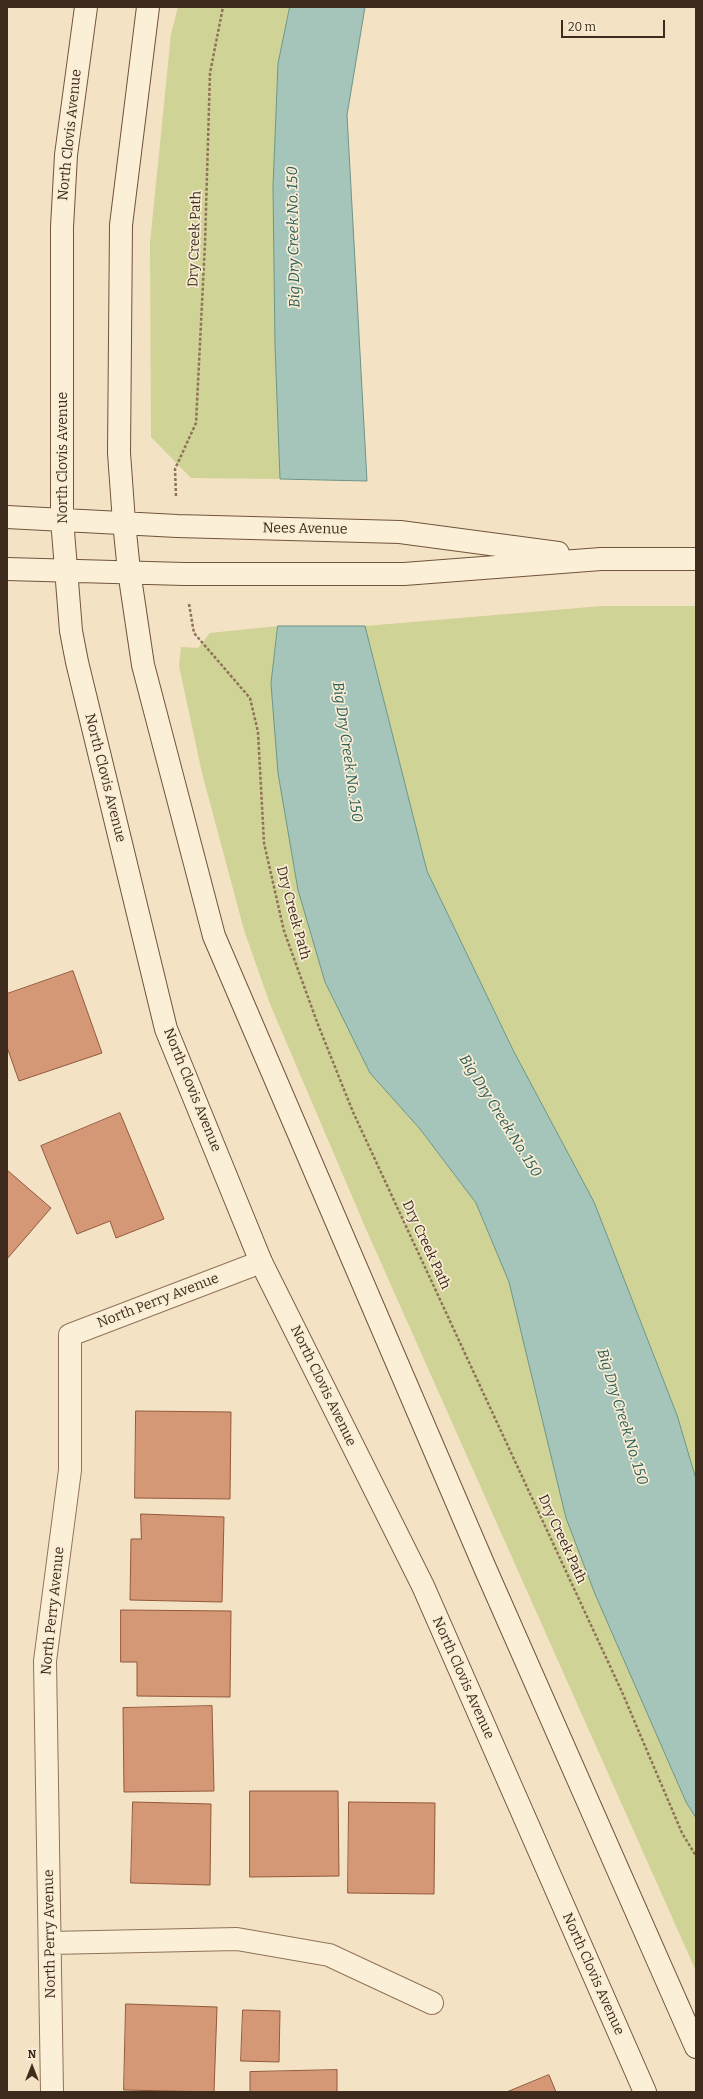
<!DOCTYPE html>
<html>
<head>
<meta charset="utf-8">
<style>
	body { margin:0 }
	#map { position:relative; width:703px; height:2099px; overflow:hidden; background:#f3e2c4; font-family:Bitter,serif }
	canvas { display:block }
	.frame { position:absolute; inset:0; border:8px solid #3e2b1d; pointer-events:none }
	.north { position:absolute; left:12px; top:2047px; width:40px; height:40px; -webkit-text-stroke:3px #f9ecd4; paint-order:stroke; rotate:0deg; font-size:11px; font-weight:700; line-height:16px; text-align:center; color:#3e2b1d }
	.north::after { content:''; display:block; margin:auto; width:14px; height:18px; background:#3e2b1d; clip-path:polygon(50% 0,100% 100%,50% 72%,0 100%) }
	.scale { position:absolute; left:561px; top:20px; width:104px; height:18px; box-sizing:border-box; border:2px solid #3e2b1d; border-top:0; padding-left:5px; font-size:12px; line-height:14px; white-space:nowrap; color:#3e2b1d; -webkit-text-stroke:3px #f9ecd4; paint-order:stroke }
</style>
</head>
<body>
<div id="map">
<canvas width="703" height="2099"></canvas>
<div class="frame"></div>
<div class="north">N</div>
<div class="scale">20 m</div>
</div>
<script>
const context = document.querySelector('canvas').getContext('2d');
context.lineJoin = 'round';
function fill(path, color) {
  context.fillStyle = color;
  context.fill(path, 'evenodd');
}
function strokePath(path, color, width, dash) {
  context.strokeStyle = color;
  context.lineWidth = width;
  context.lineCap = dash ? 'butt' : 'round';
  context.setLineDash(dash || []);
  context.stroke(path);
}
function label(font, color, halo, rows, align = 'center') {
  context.font = font + ' Bitter,serif';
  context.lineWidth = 3.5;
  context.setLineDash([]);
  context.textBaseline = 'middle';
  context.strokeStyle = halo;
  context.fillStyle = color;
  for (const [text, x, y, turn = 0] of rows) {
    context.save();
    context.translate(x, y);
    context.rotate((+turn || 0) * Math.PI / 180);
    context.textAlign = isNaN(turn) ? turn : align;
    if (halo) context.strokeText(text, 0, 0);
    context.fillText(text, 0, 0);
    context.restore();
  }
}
fill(new Path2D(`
	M178,7H290L278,64L273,187L275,345L280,479L191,478L151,437L150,243L171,34Z
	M602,606H696V1479L677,1415L594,1202L513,1050L427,871L365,626Z
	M278,626L271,684L278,773L298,890L325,982L370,1073L420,1129L476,1203L509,1282L566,1518L595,1594L686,1802L696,1818V1971L366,1229L270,1004L244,930L202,773L179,666L181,647L198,648L210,633Z`), '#cfd396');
const water = new Path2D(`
	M290,7H365L347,115L367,481L280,479L275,345L273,187L278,64Z
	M278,626H365L427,871L513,1050L594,1202L677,1415L696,1479V1818L686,1802L595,1594L566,1518L509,1282L476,1203L420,1129L370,1073L325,982L298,890L278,773L271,684Z`);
fill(water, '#a6c5ba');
strokePath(water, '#6b9588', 1);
const building = new Path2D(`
	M73,971L102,1053L19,1081L7,1047V994Z
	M120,1113L164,1219L116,1238L110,1221L77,1234L41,1146Z
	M7,1170L51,1208L7,1259Z
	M136,1411L231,1412L230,1499L135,1498Z
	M141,1514L224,1517L222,1602L130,1600L131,1539H141Z
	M121,1610L231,1611L230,1697L137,1696V1662H121Z
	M212,1706L214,1791L124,1792L123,1708Z
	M250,1791H338L339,1876L250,1877Z
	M133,1802L211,1804L210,1885L131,1883Z
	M349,1802L435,1803L434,1894L348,1893Z
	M126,2004L217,2007L214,2092L124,2090Z
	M243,2010L280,2011L279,2062L241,2061Z
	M337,2070V2092H250V2072Z
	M549,2075L556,2092H507Z`);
fill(building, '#d59876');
strokePath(building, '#92583b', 1);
const street = new Path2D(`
	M50,1943L237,1939L329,1955L432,2003
	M52,2092L45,1661L70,1470V1335L261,1262`);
const secondary = new Path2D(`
	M86,7L66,155L62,227V519L71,631L77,662L166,1029L261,1262L423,1586L645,2092
	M148,7L121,225L119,453L124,522L129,571L143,665L214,936L485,1568L696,2047
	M7,517L177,526L400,532L558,553
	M7,569L184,574H404L601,559H696`);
strokePath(street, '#907258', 24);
strokePath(secondary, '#72533b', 24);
strokePath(new Path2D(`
	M176,496L175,469L196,423L205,243L210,73L223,7
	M189,604L194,633L250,698L258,732L264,843L284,931L317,1022L353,1112L622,1692L682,1833L696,1856`), '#907258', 2.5, [3, 2]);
strokePath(street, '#fcefd8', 22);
strokePath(secondary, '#fcefd8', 22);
label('14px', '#3e2b1d', '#f9ecd4', [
	["North Clovis Avenue",70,135,-84],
	["Dry Creek Path",195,239,-88],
	["North Clovis Avenue",63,458,-90],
	["Nees Avenue",305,529,1],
	["North Clovis Avenue",105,778,76],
	["Dry Creek Path",293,913,75],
	["North Clovis Avenue",192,1090,68],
	["Dry Creek Path",426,1245,65],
	["North Perry Avenue",158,1301,-21],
	["North Clovis Avenue",323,1386,64],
	["Dry Creek Path",562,1539,65],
	["North Perry Avenue",53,1611,-84],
	["North Clovis Avenue",463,1678,66],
	["North Perry Avenue",50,1934,-91],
	["North Clovis Avenue",593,1974,66]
]);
label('italic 15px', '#2b5f59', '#f9ecd4', [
	["Big Dry Creek No. 150",294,237,-91],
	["Big Dry Creek No. 150",347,752,82],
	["Big Dry Creek No. 150",500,1116,58],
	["Big Dry Creek No. 150",622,1417,73]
]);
</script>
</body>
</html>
